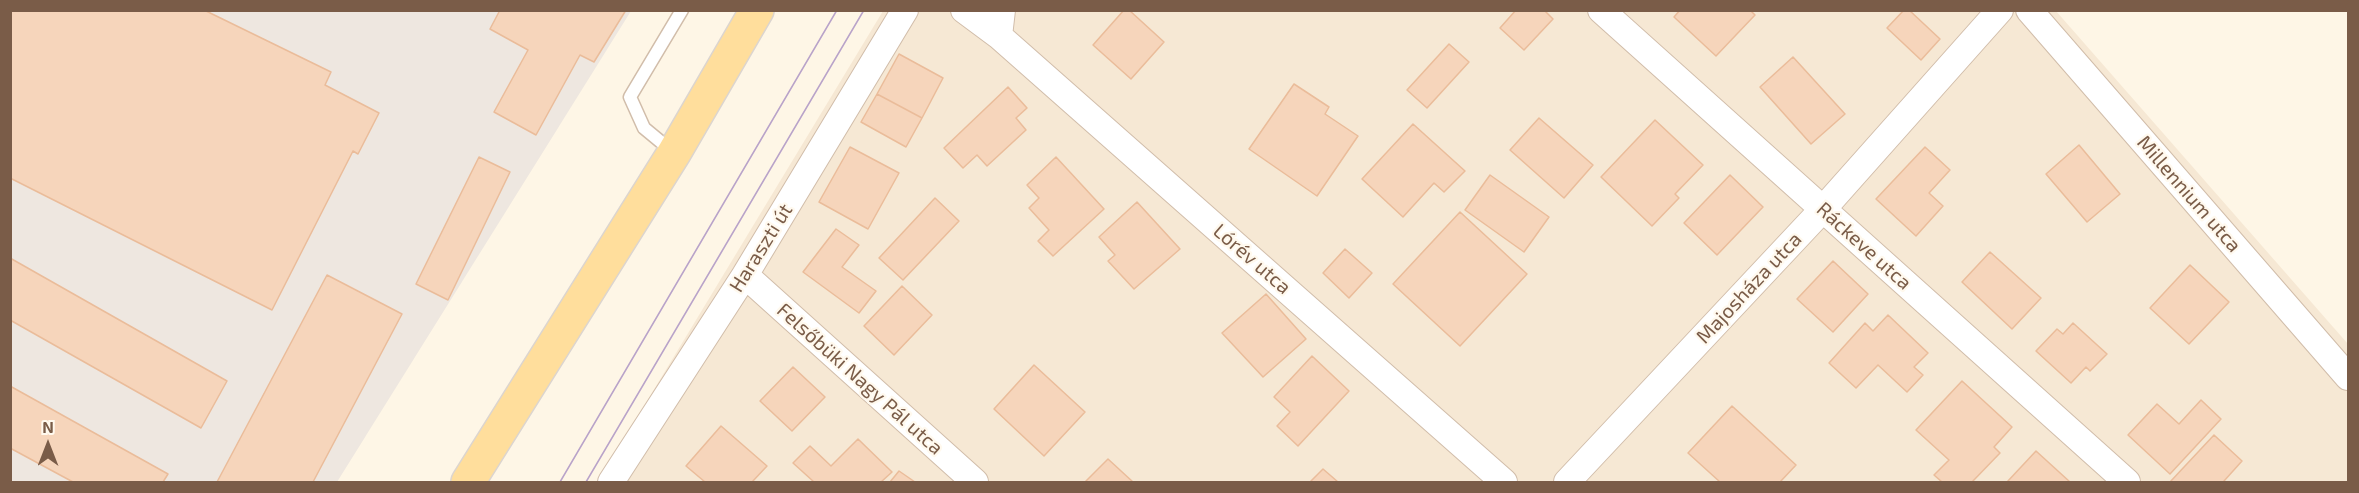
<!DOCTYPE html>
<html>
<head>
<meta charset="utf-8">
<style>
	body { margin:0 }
	#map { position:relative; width:2359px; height:493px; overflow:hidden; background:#fef6e6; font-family:"Exo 2",sans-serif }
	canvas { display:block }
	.frame { position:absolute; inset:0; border:12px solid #7a5c48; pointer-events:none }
	.north { position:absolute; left:18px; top:415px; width:60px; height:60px; -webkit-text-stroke:4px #fff9ee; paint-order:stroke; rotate:0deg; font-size:16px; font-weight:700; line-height:24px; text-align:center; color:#7a5c48 }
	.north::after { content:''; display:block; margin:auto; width:21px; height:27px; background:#7a5c48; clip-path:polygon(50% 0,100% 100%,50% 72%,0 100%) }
</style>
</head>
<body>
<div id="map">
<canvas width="2359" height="493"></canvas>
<div class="frame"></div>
<div class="north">N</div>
</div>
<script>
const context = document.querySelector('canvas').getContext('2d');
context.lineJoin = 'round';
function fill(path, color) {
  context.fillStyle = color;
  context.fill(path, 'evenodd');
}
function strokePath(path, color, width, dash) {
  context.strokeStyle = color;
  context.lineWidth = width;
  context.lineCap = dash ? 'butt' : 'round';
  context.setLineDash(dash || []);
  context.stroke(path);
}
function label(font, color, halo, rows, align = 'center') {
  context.font = font + ' "Exo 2",sans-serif';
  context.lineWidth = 4.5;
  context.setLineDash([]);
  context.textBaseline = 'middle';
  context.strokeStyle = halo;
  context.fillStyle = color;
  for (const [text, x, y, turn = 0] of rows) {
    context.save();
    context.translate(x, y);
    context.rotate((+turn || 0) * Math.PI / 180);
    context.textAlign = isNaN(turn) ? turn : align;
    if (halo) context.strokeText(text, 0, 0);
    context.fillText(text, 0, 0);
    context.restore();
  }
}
fill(new Path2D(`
	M883,11H2056L2348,344V482H598Z`), '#f6e8d4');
fill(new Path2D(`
	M10,11H631L337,482H11Z`), '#eee7e0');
const building = new Path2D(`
	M10,10H204L331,72L325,85L379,113L358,154L353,151L272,310L10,178Z
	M500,10H626L594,62L580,55L536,135L494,112L528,50L490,29Z
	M1124,10H1129L1164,42L1131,79L1093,45Z
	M1516,10H1544L1553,19L1524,50L1500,28Z
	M1680,10H1750L1755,15L1716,56L1674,17Z
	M1904,10H1909L1940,39L1921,60L1887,28Z
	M1449,44L1469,62L1427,108L1407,90Z
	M899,54L943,78L922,118L877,94Z
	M1793,57L1845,114L1811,144L1760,87Z
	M1294,84L1329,107L1325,114L1358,136L1317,196L1249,149Z
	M1008,87L1027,108L1016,118L1026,130L987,166L977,155L963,168L944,148Z
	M877,94L922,118L906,147L861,122Z
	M1539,118L1593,165L1564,198L1510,150Z
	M1655,120L1703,165L1675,194L1679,198L1652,226L1601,177Z
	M1413,124L1465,171L1444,192L1434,183L1403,217L1362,179Z
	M2079,145L2120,194L2087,222L2046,174Z
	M850,147L899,173L868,229L819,202Z
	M1925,147L1950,170L1929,193L1943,206L1916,236L1876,199Z
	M479,157L510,172L448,300L416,284Z
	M1056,157L1104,209L1053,256L1038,241L1049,230L1029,208L1039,198L1027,185Z
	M1490,175L1549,217L1524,252L1465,210Z
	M1730,175L1763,207L1717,255L1684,223Z
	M935,198L959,221L903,280L879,258Z
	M1137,202L1180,249L1134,289L1108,261L1115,255L1099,237Z
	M1460,212L1527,274L1460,346L1393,284Z
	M836,229L859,245L842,267L876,291L859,313L803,272Z
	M1345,249L1372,273L1349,298L1323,273Z
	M1990,252L2041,298L2012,329L1962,282Z
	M10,258L227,381L201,428L10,320Z
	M1833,261L1868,294L1833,332L1797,299Z
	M2190,265L2229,302L2189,344L2150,308Z
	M327,275L402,314L313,482H217Z
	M902,286L932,315L894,355L864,326Z
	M1266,294L1306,339L1263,377L1222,333Z
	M1888,315L1928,353L1914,367L1923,375L1907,392L1878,365L1856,388L1829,363L1865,323L1873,331Z
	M2073,323L2107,354L2090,371L2086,367L2071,383L2036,351L2057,329L2063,334Z
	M1312,356L1349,391L1298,446L1277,426L1290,412L1274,397Z
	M1034,365L1085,412L1044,456L994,409Z
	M793,367L825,397L792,431L760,401Z
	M1962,381L2012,427L1994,447L2000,453L1972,482H1942L1934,475L1949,460L1916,430Z
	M10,386L168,474L163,482H73L10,448Z
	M2201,400L2221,419L2170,474L2128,435L2157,404L2179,424Z
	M1732,406L1796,465L1780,482H1720L1688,453Z
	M721,426L767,466L752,482H705L686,466Z
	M2214,435L2242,461L2224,481L2226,482H2170Z
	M858,439L892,472L881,482H814L793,463L810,446L831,466Z
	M2036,451L2070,482H2007Z
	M1108,459L1133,482H1085Z
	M1323,469L1338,482H1310Z
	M899,471L915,482H890Z`);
fill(building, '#f6d5bb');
strokePath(building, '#eabc9a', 1.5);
const lane = new Path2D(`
	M673,152L644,128L630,97L682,10`);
const street = new Path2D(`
	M964,10L999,36L1504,482
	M1601,10L2127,482
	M2029,10L2348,377
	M999,36L1002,10
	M745,275L975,482
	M611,482L745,275L905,10
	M1567,482L1823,209L2000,10`);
const primary = new Path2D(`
	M468,482L674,153L757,10`);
strokePath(lane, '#d1bdaa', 15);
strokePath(street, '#d1bdaa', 28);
strokePath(primary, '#dcd5cf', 36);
strokePath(lane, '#fff', 12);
strokePath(street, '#fff', 26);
strokePath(primary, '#ffde9c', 33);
strokePath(new Path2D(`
	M560,482L837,10
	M586,482L864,10`), '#b9a3c9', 1.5);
label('20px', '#7a5c48', '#fff9ee', [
	["Millennium utca",2189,194,49],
	["Ráckeve utca",1864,246,42],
	["Haraszti út",761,248,-58],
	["Lórév utca",1252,259,41],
	["Majosháza utca",1749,288,-47],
	["Felsőbüki Nagy Pál utca",860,379,42]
]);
</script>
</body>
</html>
